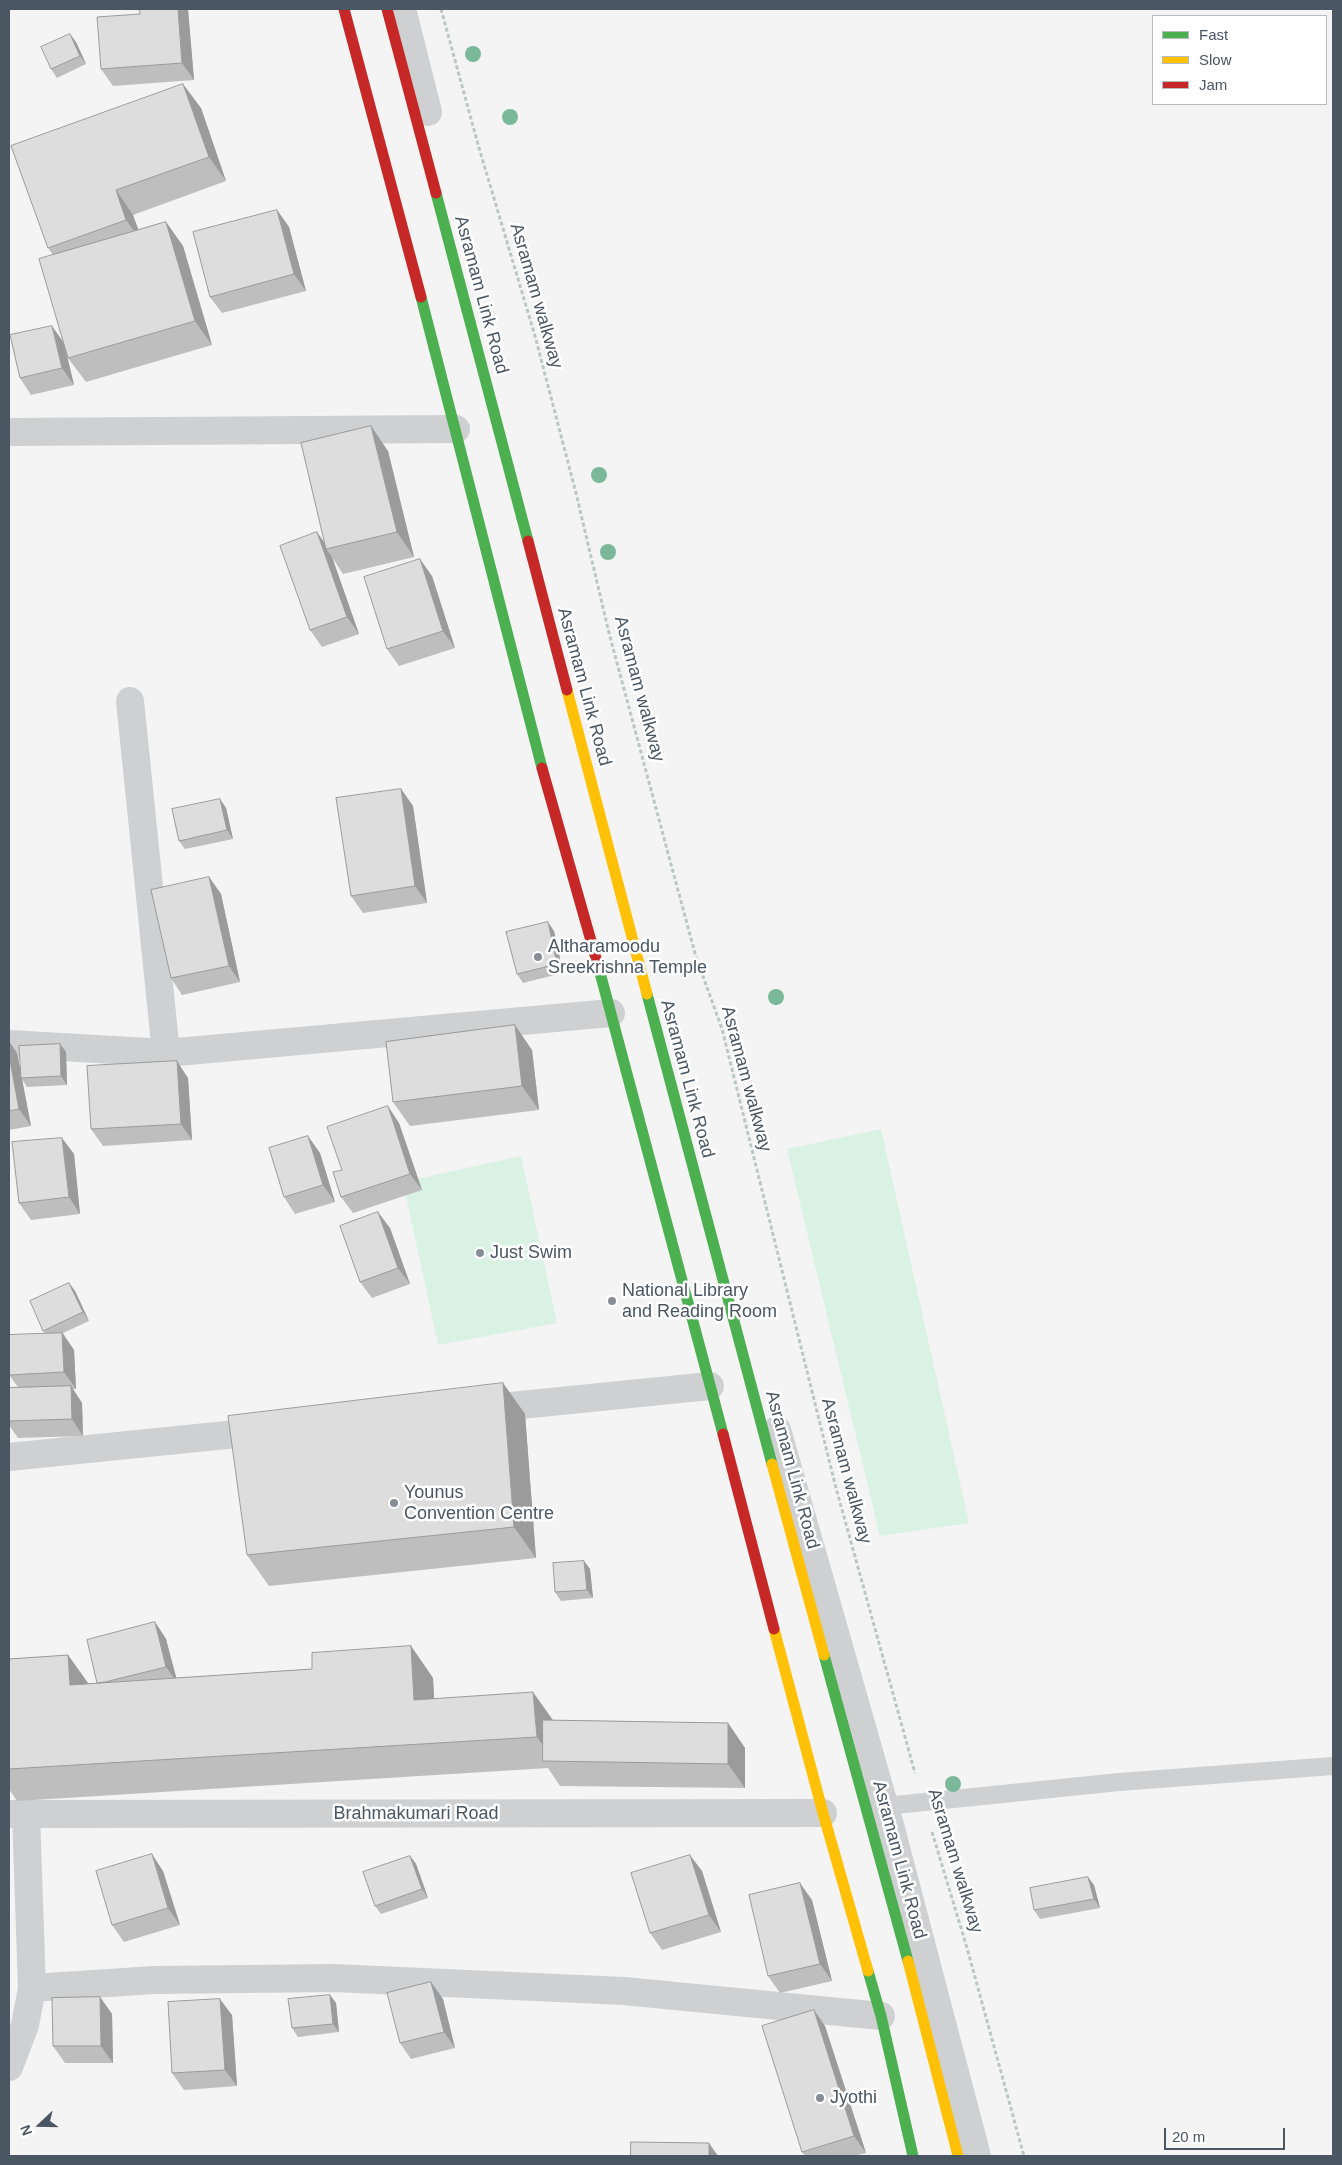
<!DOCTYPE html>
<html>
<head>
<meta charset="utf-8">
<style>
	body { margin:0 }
	#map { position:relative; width:1342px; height:2165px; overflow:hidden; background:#f4f4f4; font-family:Arial,sans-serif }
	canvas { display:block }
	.frame { position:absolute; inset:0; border:10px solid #4a5661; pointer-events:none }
	.legend { position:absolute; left:1152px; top:15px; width:175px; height:90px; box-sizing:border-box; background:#fff; border:1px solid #b7bbc0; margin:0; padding:6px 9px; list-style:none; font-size:15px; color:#4a5661 }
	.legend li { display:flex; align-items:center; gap:10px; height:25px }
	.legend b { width:25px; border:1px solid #b7bbc0 }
	.north { position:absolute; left:15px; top:2100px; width:50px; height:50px; -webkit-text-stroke:4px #fff; paint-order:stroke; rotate:249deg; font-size:14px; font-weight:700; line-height:20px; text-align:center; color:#4a5661 }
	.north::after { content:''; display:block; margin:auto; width:18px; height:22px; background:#4a5661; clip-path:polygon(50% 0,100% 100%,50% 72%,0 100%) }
	.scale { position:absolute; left:1164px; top:2128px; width:121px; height:22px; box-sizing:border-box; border:2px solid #4a5661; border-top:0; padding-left:6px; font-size:15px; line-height:18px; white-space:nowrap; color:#4a5661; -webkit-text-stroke:4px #fff; paint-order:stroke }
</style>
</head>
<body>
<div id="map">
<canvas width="1342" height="2165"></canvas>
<div class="frame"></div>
<ul class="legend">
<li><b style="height:6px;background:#4caf50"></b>Fast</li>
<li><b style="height:6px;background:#ffc107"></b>Slow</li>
<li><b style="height:6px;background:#c62828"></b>Jam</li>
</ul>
<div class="north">N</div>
<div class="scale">20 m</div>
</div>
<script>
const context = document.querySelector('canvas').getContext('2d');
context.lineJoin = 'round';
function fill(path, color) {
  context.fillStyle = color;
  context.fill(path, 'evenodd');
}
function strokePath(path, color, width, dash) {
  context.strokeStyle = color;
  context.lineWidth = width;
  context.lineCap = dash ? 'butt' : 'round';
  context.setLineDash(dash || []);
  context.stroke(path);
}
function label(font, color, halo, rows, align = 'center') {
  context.font = font + ' Arial,sans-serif';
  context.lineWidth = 5;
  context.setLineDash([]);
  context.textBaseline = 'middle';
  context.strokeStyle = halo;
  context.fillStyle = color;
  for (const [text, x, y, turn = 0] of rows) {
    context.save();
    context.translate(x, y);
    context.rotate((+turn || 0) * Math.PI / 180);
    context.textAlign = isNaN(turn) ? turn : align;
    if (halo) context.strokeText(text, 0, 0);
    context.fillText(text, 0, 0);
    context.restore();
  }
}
fill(new Path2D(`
	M881,1129L969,1523L880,1536L787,1149Z
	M521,1156L557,1323L438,1345L403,1182Z`), '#d9f2e3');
strokePath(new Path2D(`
	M441,9L479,148L535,336L576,493L609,633L672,868L696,957L722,1029L836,1488L915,1773
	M932,1832L967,1948L1024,2156`), '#bcc7c4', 3, [4, 2.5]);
strokePath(new Path2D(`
	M876,1807L1119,1782L1333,1766`), '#ced0d2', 18);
strokePath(new Path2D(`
	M402,9L428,112
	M9,432L456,429
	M130,701L166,1053
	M9,1044L166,1053L611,1013
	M481,1409L710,1386
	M777,1430L890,1825L977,2156
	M9,1457L266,1431
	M9,1814L823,1813
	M32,1988L154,1980L334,1978L624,1991L881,2016
	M9,2067L25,2025L32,1988L26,1814`), '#ced0d2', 28);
strokePath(new Path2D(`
	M436,193L528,541
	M421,297L542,768
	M599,969L723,1434
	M647,994L772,1464
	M824,1655L908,1961
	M868,1971L881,2016L913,2156`), '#4caf50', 11);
strokePath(new Path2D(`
	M567,690L647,994
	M772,1464L824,1655
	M774,1629L823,1813L868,1971
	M908,1961L958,2156`), '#ffc107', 11);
strokePath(new Path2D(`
	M344,9L421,297
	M387,9L436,193
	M528,541L567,690
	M542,768L599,969
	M723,1434L774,1629`), '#c62828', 11);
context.fillStyle = '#7ab899';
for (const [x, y] of [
	[473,54],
	[510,117],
	[599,475],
	[608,552],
	[776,997],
	[953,1784]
]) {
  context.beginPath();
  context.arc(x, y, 8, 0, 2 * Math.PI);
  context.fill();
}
fill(new Path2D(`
	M188,9L194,80L113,86L101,69L140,14Z
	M76,42L86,64L57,78L51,69Z
	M201,108L226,181L133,215L138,230L166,222L183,246L212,345L86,382L68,358L53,255L48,248Z
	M277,210L289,227L306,291L222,313L210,297Z
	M64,343L74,385L31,395L20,378Z
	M388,451L414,557L343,574L332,557L359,634L322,647L310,630L317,532L325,543Z
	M432,576L455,648L399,666L387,649Z
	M401,789L413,806L427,903L363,913L351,896Z
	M220,799L226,808L233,839L185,849L179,841Z
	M209,877L221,894L240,982L182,995L171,978Z
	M554,931L563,973L523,983L517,974Z
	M9,1041L17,1053L21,1073L60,1044L66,1052L67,1085L27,1087L22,1079L31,1126L9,1130Z
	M532,1050L539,1110L410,1126L393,1102Z
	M188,1078L192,1140L103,1146L91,1129Z
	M399,1123L422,1190L353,1213L341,1197L342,1170Z
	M320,1153L335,1202L295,1214L284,1197Z
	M74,1154L80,1214L31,1220L19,1203Z
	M390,1228L410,1284L372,1298L360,1282Z
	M69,1283L75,1291L89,1321L63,1333L74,1350L76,1389H73L82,1403L83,1436L18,1438L9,1425V1388L18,1387L9,1375L45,1334L43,1331Z
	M503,1383L525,1414L536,1558L269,1586L247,1555Z
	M584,1561L590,1569L593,1598L561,1601L555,1592Z
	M155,1622L166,1639L176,1678L312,1669L411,1646L433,1678L434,1698L553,1720L728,1723L745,1748V1788L560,1786L548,1768L17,1801L9,1789V1659L68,1655L88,1683H97Z
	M410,1856L416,1864L428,1898L381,1914L375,1906Z
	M163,1871L180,1925L124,1942L112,1925Z
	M702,1871L721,1932L662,1950L650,1933Z
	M1094,1885L1100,1908L1040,1919L1034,1910Z
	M812,1900L832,1981L780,1993L768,1976Z
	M431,1982L443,1999L455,2048L411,2059L400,2043Z
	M330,1995L336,2003L339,2032L298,2037L292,2028Z
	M100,1997L112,2014L113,2063H65L53,2046Z
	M814,2010L825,2026L866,2153L854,2156H805L802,2152Z
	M232,2015L237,2086L184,2090L172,2073Z`), '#bebebf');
fill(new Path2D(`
	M178,9H188L194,80L182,63Z
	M70,34L76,42L86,64L80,56Z
	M183,84L201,108L226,181L209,157Z
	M116,190L133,215L144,245L126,220Z
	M277,210L289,227L306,291L294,274Z
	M166,222L183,246L212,345L195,321Z
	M52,326L64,343L74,385L62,368Z
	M371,426L388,451L414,557L397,532Z
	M317,532L328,549H326L332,557L359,634L347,617Z
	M420,559L432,576L455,648L443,631Z
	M401,789L413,806L427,903L415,886Z
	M220,799L226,808L233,839L227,830Z
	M209,877L221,894L240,982L229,966Z
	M548,922L554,931L563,973L557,964Z
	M515,1025L532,1050L539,1110L522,1086Z
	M9,1041L17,1053L22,1078H21L22,1079L31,1126L19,1109L9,1055Z
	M60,1044L66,1052L67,1085L61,1076Z
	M177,1061L188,1078L192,1140L181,1124Z
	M388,1106L399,1123L422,1190L410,1174Z
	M308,1136L320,1153L335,1202L323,1185Z
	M62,1138L74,1154L80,1214L69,1197Z
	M378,1212L390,1228L410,1284L398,1268Z
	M69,1283L75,1291L89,1321L83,1312Z
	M62,1333L74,1350L76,1389L64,1372Z
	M503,1383L525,1414L536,1558L514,1527Z
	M71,1386L82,1403L83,1436L72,1419Z
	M584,1561L590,1569L593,1598L587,1590Z
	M155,1622L166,1639L178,1684L166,1667Z
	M411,1646L433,1678L436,1731L414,1700Z
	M68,1655L90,1686L70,1685Z
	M533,1692L555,1723L554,1761L537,1737Z
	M728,1723L745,1748V1788L728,1764Z
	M152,1854L163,1871L180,1925L168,1908Z
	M690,1855L702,1871L721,1932L709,1915Z
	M410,1856L416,1864L428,1898L422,1889Z
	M1088,1877L1094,1885L1100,1908L1094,1899Z
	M800,1883L812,1900L832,1981L820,1964Z
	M431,1982L443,1999L455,2048L444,2032Z
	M330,1995L336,2003L339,2032L333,2024Z
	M100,1997L112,2014L113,2063L101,2046Z
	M220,1999L232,2015L237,2086L225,2070Z
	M814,2010L825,2026L866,2153L854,2136Z
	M709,2143L718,2156H709Z`), '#9b9b9b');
const building = new Path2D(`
	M139,9H178L182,63L101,69L97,17L140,14Z
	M70,34L80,56L51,69L41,47Z
	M183,84L209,157L116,190L126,220L48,248L11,146Z
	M277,210L294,274L210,297L193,232Z
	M166,222L195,321L68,358L39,259Z
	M52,326L62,368L20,378L10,335Z
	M371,426L397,532L326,549L301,443Z
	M317,532L347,617L310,630L280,546Z
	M420,559L443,631L387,649L364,577Z
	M401,789L415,886L351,896L336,798Z
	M220,799L227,830L179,841L172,809Z
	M209,877L229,966L171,978L151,890Z
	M548,922L557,964L517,974L506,932Z
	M515,1025L522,1086L393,1102L386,1042Z
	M60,1044L61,1076L21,1078L19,1046Z
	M9,1055L19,1109L9,1111Z
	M177,1061L181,1124L91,1129L87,1066Z
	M388,1106L410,1174L341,1197L333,1172L342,1170L327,1127Z
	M308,1136L323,1185L284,1197L269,1148Z
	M62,1138L69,1197L19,1203L12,1142Z
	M378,1212L398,1268L360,1282L340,1226Z
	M69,1283L83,1312L43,1331L30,1301Z
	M62,1333L64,1372L9,1375V1335Z
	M503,1383L514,1527L247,1555L228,1416Z
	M71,1386L72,1419L9,1421V1388Z
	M584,1561L587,1590L555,1592L553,1563Z
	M155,1622L166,1667L105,1682L97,1683L87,1640Z
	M411,1646L414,1700L533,1692L537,1737L9,1769V1659L68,1655L70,1685L312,1669V1653Z
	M543,1720L728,1723V1764L543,1761Z
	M152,1854L168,1908L112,1925L96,1871Z
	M690,1855L709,1915L650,1933L631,1873Z
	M410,1856L422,1889L375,1906L363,1872Z
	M1088,1877L1094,1899L1034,1910L1030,1888Z
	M800,1883L820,1964L768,1976L749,1895Z
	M431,1982L444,2032L400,2043L387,1993Z
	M330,1995L333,2024L292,2028L288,1999Z
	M100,1997L101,2046H53L52,1998Z
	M220,1999L225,2070L172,2073L168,2002Z
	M814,2010L854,2136L802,2152L762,2026Z
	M631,2142L709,2143V2156H631Z`);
fill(building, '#ddddde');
strokePath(building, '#9b9b9b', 1);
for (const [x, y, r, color] of [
	[538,957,5,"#868d94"],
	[480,1253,5,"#868d94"],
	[612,1301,5,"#868d94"],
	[394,1503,5,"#868d94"],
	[820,2098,5,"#868d94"]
]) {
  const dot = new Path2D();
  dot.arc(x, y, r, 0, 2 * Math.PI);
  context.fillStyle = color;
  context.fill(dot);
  strokePath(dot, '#fff', 2);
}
label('18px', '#4a5661', '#fff', [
	["Asramam Link Road",481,295,75],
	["Asramam walkway",536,296,74],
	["Asramam Link Road",584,687,75],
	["Asramam walkway",639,689,75],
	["Asramam Link Road",687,1079,75],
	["Asramam walkway",746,1079,75],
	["Asramam Link Road",792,1470,75],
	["Asramam walkway",846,1471,75],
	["Brahmakumari Road",416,1814],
	["Asramam Link Road",899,1860,75],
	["Asramam walkway",955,1861,73]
]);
label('18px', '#4a5661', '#fff', [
	["Altharamoodu",548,947],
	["Sreekrishna Temple",548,968],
	["Just Swim",490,1253],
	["National Library",622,1291],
	["and Reading Room",622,1312],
	["Younus",404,1493],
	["Convention Centre",404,1514],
	["Jyothi",830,2098]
], 'left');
</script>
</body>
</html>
